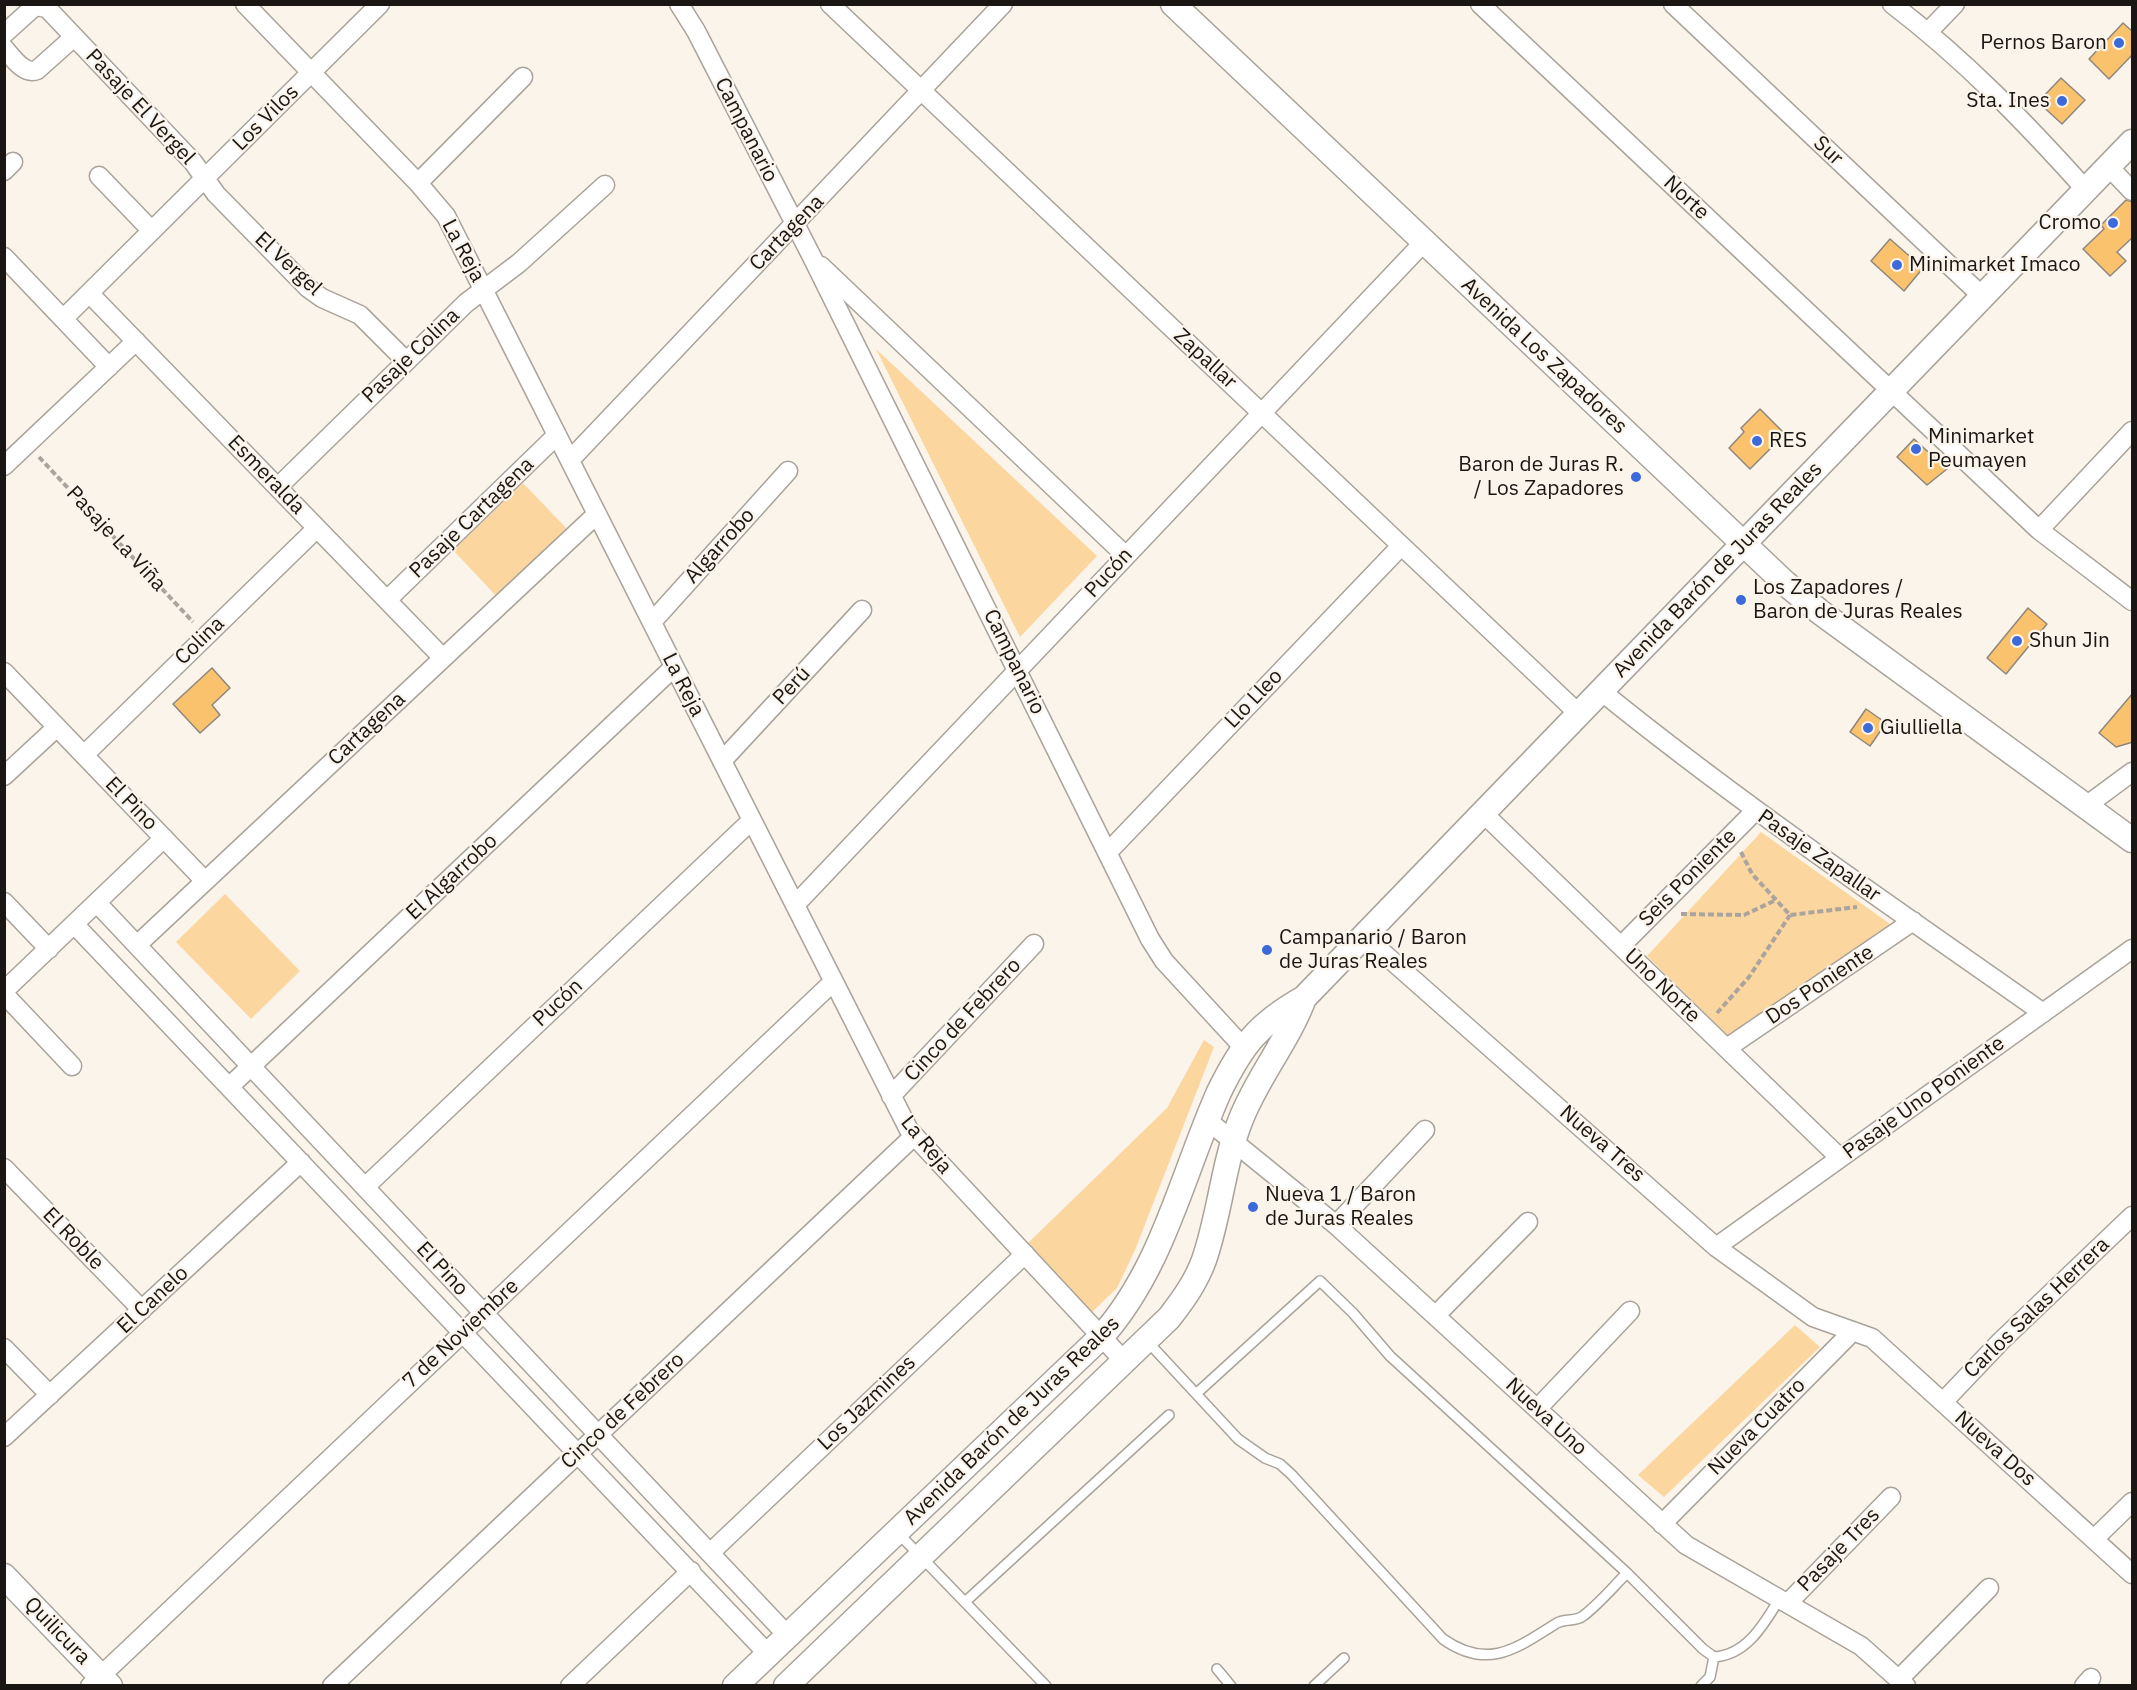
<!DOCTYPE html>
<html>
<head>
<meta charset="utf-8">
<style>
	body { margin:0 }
	#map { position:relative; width:2137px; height:1690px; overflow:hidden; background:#fbf4eb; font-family:"IBM Plex Sans",sans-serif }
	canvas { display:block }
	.frame { position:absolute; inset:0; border:6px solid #191613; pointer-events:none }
</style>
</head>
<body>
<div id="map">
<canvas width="2137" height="1690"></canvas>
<div class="frame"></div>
</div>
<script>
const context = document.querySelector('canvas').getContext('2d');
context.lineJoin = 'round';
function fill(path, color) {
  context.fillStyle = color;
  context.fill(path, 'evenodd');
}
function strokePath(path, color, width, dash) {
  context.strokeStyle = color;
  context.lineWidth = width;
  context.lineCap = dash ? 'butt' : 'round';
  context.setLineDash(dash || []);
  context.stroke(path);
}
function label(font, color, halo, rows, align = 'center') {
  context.font = font + ' "IBM Plex Sans",sans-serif';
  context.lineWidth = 4.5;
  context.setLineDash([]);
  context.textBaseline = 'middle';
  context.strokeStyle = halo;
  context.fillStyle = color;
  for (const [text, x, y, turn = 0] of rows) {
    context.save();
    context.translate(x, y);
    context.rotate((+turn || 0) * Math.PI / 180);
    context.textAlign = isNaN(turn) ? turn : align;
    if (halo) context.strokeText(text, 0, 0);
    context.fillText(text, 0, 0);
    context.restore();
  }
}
fill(new Path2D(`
	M876,349L1097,556L1020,637Z
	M523,483L570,532L500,600L453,550Z
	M1761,832L1890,924L1729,1037L1647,956Z
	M225,894L300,971L251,1019L176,942Z
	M1204,1040L1214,1047L1135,1250L1117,1288L1090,1314L1027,1244L1167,1108Z
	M1795,1325L1820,1347L1664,1497L1638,1475Z`), '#fcd69f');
const building = new Path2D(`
	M2123,23L2133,32V54L2109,79L2089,59Z
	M2061,78L2085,100L2062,124L2038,102Z
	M2126,200L2133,202V237L2117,252L2126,261L2110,276L2083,249L2104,229L2101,225Z
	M1890,239L1923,268L1904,291L1871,261Z
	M1760,409L1785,434L1750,469L1729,448L1744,432L1741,428Z
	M1914,439L1947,469L1927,485L1897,457Z
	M2028,608L2047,624L2006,674L1987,658Z
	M212,668L230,688L212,705L220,715L200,733L173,704Z
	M2133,693V742L2116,747L2099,733Z
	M1866,709L1886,723L1870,746L1850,732Z`);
fill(building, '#fac26d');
strokePath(building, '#8d877e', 1.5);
const lane = new Path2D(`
	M1147,1341L1238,1439L1265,1458L1280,1464L1292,1475L1443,1639C1488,1671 1517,1648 1557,1623C1566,1618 1576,1622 1583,1616C1599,1604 1613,1587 1627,1573
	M1197,1393L1320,1281L1353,1313L1390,1356L1627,1573L1703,1649L1714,1657C1747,1655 1764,1624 1780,1598
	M897,1532L1046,1686
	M965,1602L1169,1415
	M1217,1669L1231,1686
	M1314,1686L1344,1658
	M1701,1686L1710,1677L1714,1657`);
const street = new Path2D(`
	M245,4L418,183L446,216L909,1130L1125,1362
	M679,4L696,31L812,257L1150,939L1164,961L1244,1048
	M830,4L1579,714
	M1480,4L2039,530L2132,601
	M1673,4L1983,297
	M1892,4C1964,59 2025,122 2086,190
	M1928,32L1955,4
	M4,34L35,6L47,8L193,162L216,194L308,288L322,298L360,315L406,361
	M4,48C13,58 24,75 37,70L74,37
	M2109,167L2132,191
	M4,171L13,162
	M99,176L152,231
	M418,183L523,77
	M4,257L109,367
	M821,266L1126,556
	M89,293L443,658
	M63,319L380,4
	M570,460L1003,4
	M4,466L136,341
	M278,487L466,303L519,263L605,185
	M2039,530L2132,431
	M387,600L557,435
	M652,622L788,471
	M4,672L205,881
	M1601,691C1743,806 1894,908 2043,1013
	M84,755L317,528
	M722,761L862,610
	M4,776L57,727
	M2086,806L2132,772
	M1483,813L1840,1158
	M1108,852L1401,546
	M4,902L49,949
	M97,903L788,1636
	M795,905L1424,242
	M74,924L768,1654
	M1364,936L1716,1247L1813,1317L1872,1338L2132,1574
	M137,945L597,514
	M1621,946L1755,811
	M4,991L164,838
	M4,994L72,1066
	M1727,1048L1913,921
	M229,1087L674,667
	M891,1096L1034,944
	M1207,1120L1336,1225L1686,1545L1861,1646L1906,1686
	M4,1168L142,1310
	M365,1187L752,820
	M1336,1225L1425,1130
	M1716,1247L2132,949
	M1436,1315L1528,1222
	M4,1348L50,1395
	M1943,1402L2001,1341L2132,1216
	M1537,1409L1630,1311
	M4,1437L301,1162
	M1662,1524L1853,1331
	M2094,1539L2132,1502
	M710,1553L1025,1254
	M1788,1603L1891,1497
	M1899,1679L1989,1588
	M90,1686L833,982
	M332,1686L914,1136
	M570,1686L691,1571
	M2084,1686L2091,1678`);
const secondary = new Path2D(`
	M1173,4L1785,583L1820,612L2132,840
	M4,1576L110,1686
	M735,1686L1102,1336C1163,1267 1182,1175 1219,1092C1242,1045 1258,1024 1304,998L2132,142
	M786,1686L1169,1318C1183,1300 1196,1282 1204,1260C1220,1214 1223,1164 1241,1119C1258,1076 1288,1041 1304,998`);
strokePath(lane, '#a9a39a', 12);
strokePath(street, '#a9a39a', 21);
strokePath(secondary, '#a9a39a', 27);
strokePath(new Path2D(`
	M39,457L193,622
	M1741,852L1752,874L1790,915L1857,907
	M1681,914L1744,915L1776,900
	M1717,1013L1749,977L1790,915`), '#aaa49e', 4, [6, 3]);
strokePath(lane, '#fff', 9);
strokePath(street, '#fff', 18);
strokePath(secondary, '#fff', 24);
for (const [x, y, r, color] of [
	[2119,43,6,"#3d6adb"],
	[2062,101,6,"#3d6adb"],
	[2113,223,6,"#3d6adb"],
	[1897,265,6,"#3d6adb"],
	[1757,441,6,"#3d6adb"],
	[1916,449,6,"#3d6adb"],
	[1636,477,6,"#3d6adb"],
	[1741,600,6,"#3d6adb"],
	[2017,641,6,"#3d6adb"],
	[1868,728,6,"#3d6adb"],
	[1267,950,6,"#3d6adb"],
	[1253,1207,6,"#3d6adb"]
]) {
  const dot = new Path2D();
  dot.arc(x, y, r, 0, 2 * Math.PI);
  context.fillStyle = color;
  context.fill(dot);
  strokePath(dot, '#fbf4eb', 2);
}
label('21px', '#191613', '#fbf4eb', [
	["Pernos Baron",2107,43,"right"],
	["Sta. Ines",2050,101,"right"],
	["Cromo",2101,223,"right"],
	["Minimarket Imaco",1909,265],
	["Minimarket",1928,437],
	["Peumayen",1928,461],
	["RES",1769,441],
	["Baron de Juras R.",1624,465,"right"],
	["/ Los Zapadores",1624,489,"right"],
	["Los Zapadores /",1753,588],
	["Baron de Juras Reales",1753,612],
	["Shun Jin",2029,641],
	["Giulliella",1880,728],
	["Campanario / Baron",1279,938],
	["de Juras Reales",1279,962],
	["Nueva 1 / Baron",1265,1195],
	["de Juras Reales",1265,1219]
], 'left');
label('21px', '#191613', '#fbf4eb', [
	["Pasaje El Vergel",140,107,47],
	["Los Vilos",266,118,-45],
	["Campanario",746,130,63],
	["Sur",1828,151,43],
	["Norte",1686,198,43],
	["Cartagena",787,233,-46],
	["La Reja",463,251,62],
	["El Vergel",288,264,43],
	["Pasaje Colina",411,356,-44],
	["Avenida Los Zapadores",1544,356,43],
	["Zapallar",1205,359,43],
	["Esmeralda",266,475,46],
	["Pasaje Cartagena",472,518,-44],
	["Pasaje La Viña",116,539,47],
	["Algarrobo",720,546,-48],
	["Avenida Barón de Juras Reales",1718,570,-46],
	["Pucón",1109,573,-47],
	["Colina",200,641,-44],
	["Campanario",1014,662,64],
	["La Reja",683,685,63],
	["Perú",792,686,-47],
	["Llo Lleo",1254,699,-46],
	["Cartagena",367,729,-43],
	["El Pino",131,804,46],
	["Pasaje Zapallar",1819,856,35],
	["El Algarrobo",452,877,-43],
	["Seis Poniente",1688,878,-45],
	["Dos Poniente",1820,985,-34],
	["Uno Norte",1662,986,44],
	["Pucón",558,1003,-43],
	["Cinco de Febrero",963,1020,-47],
	["Pasaje Uno Poniente",1924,1098,-36],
	["Nueva Tres",1602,1144,41],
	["La Reja",926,1145,51],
	["El Roble",73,1239,46],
	["El Pino",442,1269,47],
	["El Canelo",153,1300,-43],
	["Carlos Salas Herrera",2037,1308,-44],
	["7 de Noviembre",461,1334,-43],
	["Los Jazmines",867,1403,-44],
	["Cinco de Febrero",623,1411,-43],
	["Nueva Uno",1546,1417,43],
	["Avenida Barón de Juras Reales",1012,1421,-44],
	["Nueva Cuatro",1757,1427,-45],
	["Nueva Dos",1995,1449,42],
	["Pasaje Tres",1839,1550,-46],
	["Quilicura",57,1631,46]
]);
</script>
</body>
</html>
